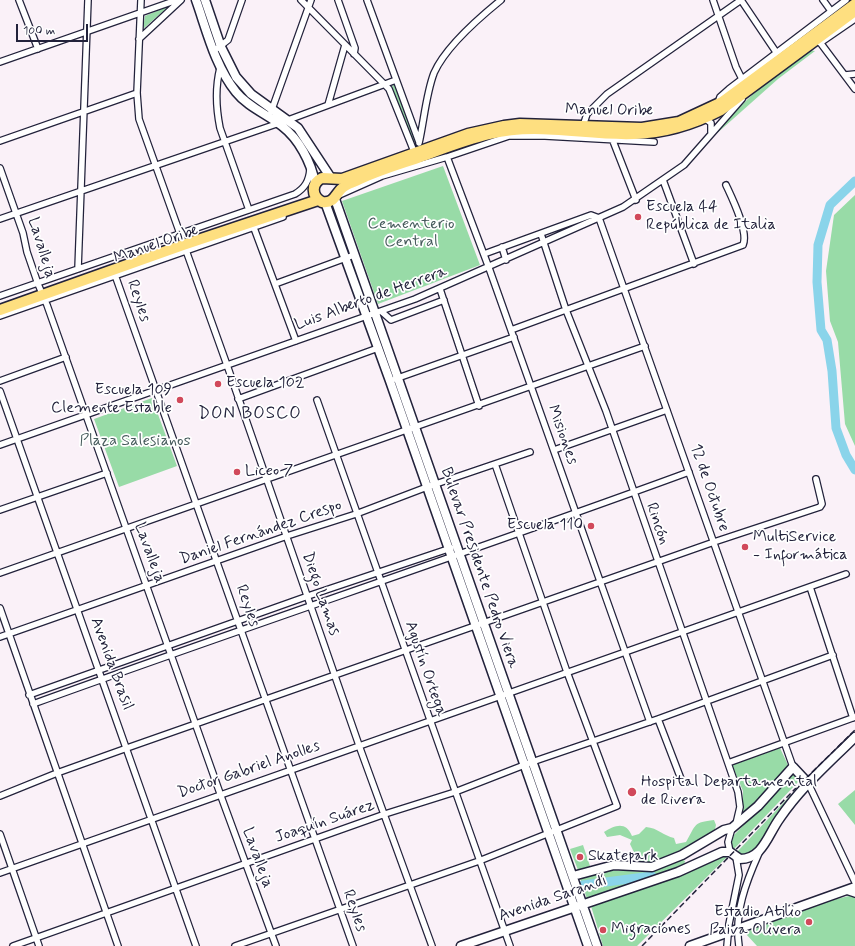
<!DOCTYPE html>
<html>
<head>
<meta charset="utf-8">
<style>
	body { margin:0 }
	#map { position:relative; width:855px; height:946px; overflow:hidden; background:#faf1f8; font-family:Mynerve,sans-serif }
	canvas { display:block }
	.scale { position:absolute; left:16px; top:24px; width:72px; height:18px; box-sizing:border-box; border:2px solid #22223b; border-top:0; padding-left:5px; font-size:12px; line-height:14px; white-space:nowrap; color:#22223b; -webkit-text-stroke:3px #fff; paint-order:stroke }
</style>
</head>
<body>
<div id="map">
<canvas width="855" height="946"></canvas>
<div class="scale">100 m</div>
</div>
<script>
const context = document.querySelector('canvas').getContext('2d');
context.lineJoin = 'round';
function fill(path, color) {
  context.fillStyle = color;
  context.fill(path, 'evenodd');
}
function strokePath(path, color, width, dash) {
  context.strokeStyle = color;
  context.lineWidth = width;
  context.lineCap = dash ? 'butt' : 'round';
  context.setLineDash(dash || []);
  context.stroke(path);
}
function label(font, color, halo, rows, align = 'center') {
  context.font = font + ' Mynerve,sans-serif';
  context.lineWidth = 3.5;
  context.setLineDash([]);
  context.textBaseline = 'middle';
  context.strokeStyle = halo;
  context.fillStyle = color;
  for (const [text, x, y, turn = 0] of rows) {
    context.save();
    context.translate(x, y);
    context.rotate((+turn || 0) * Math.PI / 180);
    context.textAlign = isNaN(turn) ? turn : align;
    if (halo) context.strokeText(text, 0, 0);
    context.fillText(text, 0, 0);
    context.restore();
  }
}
fill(new Path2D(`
	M169,6L143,29L145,16Z
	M809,50L815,51L778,79L715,135C742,100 774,76 809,50Z
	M393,84L395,85L415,142L413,141L392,87Z
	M443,166L480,265L378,304L342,201Z
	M855,195V446L845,424L838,342L830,321L826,271L834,215Z
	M152,398L177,466L119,487L94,419Z
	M780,748L788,765L756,805L742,816L743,791L732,765Z
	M793,774L799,781L733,850L731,844L734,835Z
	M801,784L759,848C752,855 745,857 736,853Z
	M855,790V825L838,804Z
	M714,820L716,825L714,833L683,851L645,865C637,860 634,852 630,844L632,840L620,835L607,837L604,832C615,825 626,821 632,836L639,834L646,827C658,828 664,836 674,838L676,844L686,842C697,823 693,823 714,820Z
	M583,845L590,866L578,870L570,849Z
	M721,857H727L637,946H603L591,906L677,876Z
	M680,858L685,861L684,866L597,897L587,899L580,878L605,870L650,872Z
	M849,896L855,897V946H757L746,934L754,927L820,903Z`), '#98dba7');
strokePath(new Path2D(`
	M855,181L830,205L818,245L817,282L821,330L827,340L832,371L836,428L846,455L855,470
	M583,885L652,876`), '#8ad4ea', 9);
const street = new Path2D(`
	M19,0L38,49
	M141,0L137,93L139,119L227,365L361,751L432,946
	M301,0L389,89L415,154
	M338,0L355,48L354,54
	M367,0L419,142
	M713,0L736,67L742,79
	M823,0L831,11
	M816,37L855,89
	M139,39L181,0
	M820,43L855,19
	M218,48L228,40L242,0
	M0,62L177,0
	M220,68C215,88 216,108 220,128L249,210
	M845,75L855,74
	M718,103L720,97L729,89L846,0
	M328,105L345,45
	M271,112L311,0
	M704,118L711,123V132
	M583,126L587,114L607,94L741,0L776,52
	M0,141L137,93
	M613,141L636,200
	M419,143C424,121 426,94 434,73C445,48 480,17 501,0
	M447,157L489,268L650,722
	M0,168L23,233L27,252L38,284L47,305L222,799L276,946
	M663,180L694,264
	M337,196L382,176L447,157L509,136H545L654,142
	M0,219L288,120L396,80
	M254,228L296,341
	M541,234L566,310L606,411L738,792L740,807L736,824
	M502,247L506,260
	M484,254L591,215L599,218L793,767
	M78,269L88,0
	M115,275L353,946
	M275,284L354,255
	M440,289L479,406
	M0,296L295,194C305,188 309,181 310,169
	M382,312L391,320L444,300
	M0,316L283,217
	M511,330L743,245C749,232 732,198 726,185
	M395,379L514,337
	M0,381L66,357
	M0,391L196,946
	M238,399L378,348
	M317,400L510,946
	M0,445L415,299L623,207L684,165L742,99
	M554,450L667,410
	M0,510L107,473
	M0,573L645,346
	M810,587L853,718
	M0,608L118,946
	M0,637L287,536L356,514L427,487L530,452
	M29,695L308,596L451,548
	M33,704C251,625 471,552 689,472
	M658,719L681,779
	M728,763L855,717
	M808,783L855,882
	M0,796L57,773L127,748L714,542L820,507L822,504L816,479
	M0,834L39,946
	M730,852L728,842L732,828
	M0,873L846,574
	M846,891L855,894
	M13,946L385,814L455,792L532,762L658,719L833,655
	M235,946L479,861L617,806L567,672L495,464
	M727,946L729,924L739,875L736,857
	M739,946C734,913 746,882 759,853`);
const secondary = new Path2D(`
	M196,0C207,31 215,66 236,92C248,107 267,114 282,126C299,139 311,162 315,183
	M205,0L221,47L236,77L251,94L298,128L331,178
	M335,199L597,946
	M325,202L390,381L588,946
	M573,876L614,865L652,867L682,855L724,830L732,828L758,806L793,767L808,783
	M461,946L678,872L722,852H730L740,859C763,859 768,834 780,818C801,787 829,763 855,737
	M690,946L855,887`);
const highway = new Path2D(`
	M855,4L722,102L679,122L642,128L520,124L504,126L468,134L342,179L322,178C311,183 311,196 322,202C336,204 335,192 345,186C349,183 354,182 358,180C377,171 396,165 415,159C440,150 464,140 490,134C538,122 586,136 634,134C665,133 694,124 721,110L855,11
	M0,310L183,245L318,200`);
strokePath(street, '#22223b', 8);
strokePath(secondary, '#22223b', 11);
strokePath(highway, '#22223b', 13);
strokePath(street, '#fff', 5.5);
strokePath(secondary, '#fff', 8);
strokePath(highway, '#fedf80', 10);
strokePath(new Path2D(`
	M642,946L791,793L855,730`), '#22223b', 1.5, [6, 3]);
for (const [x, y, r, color] of [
	[638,217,4,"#d1495b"],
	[218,384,4,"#d1495b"],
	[180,400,4,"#d1495b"],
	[237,472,4,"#d1495b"],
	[591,526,4,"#d1495b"],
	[745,547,4,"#d1495b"],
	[632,792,5,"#d1495b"],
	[580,857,4,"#d1495b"],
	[809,922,4,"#d1495b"],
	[603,930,4,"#d1495b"]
]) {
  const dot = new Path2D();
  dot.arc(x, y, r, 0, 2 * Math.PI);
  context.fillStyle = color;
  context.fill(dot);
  strokePath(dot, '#fff', 1.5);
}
label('16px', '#22223b', '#fff', [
	["Manuel Oribe",609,111,1],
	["Manuel Oribe",156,245,-19],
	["Lavalleja",41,248,73],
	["Luis Alberto de Herrera",371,299,-20],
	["Reyles",138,301,71],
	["Misiones",562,435,70],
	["12 de Octubre",709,488,71],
	["Rincón",657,524,71],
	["Daniel Fernández Crespo",261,533,-19],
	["Lavalleja",149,553,70],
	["Bulevar Presidente Pedro Viera",479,568,71],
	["Diego Lamas",320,594,71],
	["Reyles",247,606,70],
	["Avenida Brasil",111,664,70],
	["Agustín Ortega",425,669,71],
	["Doctor Gabriel Anolles",249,770,-19],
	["Joaquín Suárez",325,822,-19],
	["Lavalleja",257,858,70],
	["Avenida Sarandí",553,899,-19],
	["Reyles",354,911,70]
]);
label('16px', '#22223b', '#fff', [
	["Escuela 44",646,208],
	["República de Italia",646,226],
	["Escuela 102",226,384],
	["Escuela 109",172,391,"right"],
	["Clemente Estable",172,409,"right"],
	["Liceo 7",245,472],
	["Escuela 110",583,526,"right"],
	["MultiService",753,538],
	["- Informática",753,556],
	["Hospital Departamental",641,783],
	["de Rivera",641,801],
	["Skatepark",588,857],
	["Estadio Atilio",801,913,"right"],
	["Paiva Olivera",801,931,"right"],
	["Migraciones",611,930]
], 'left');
label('16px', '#455a5b', '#fff', [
	["Cementerio",411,225],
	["Central",411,243],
	["Plaza Salesianos",135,442]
]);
context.letterSpacing = '1px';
label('17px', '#22223b', '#fff', [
	["DON BOSCO",250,414]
]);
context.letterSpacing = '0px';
</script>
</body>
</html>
